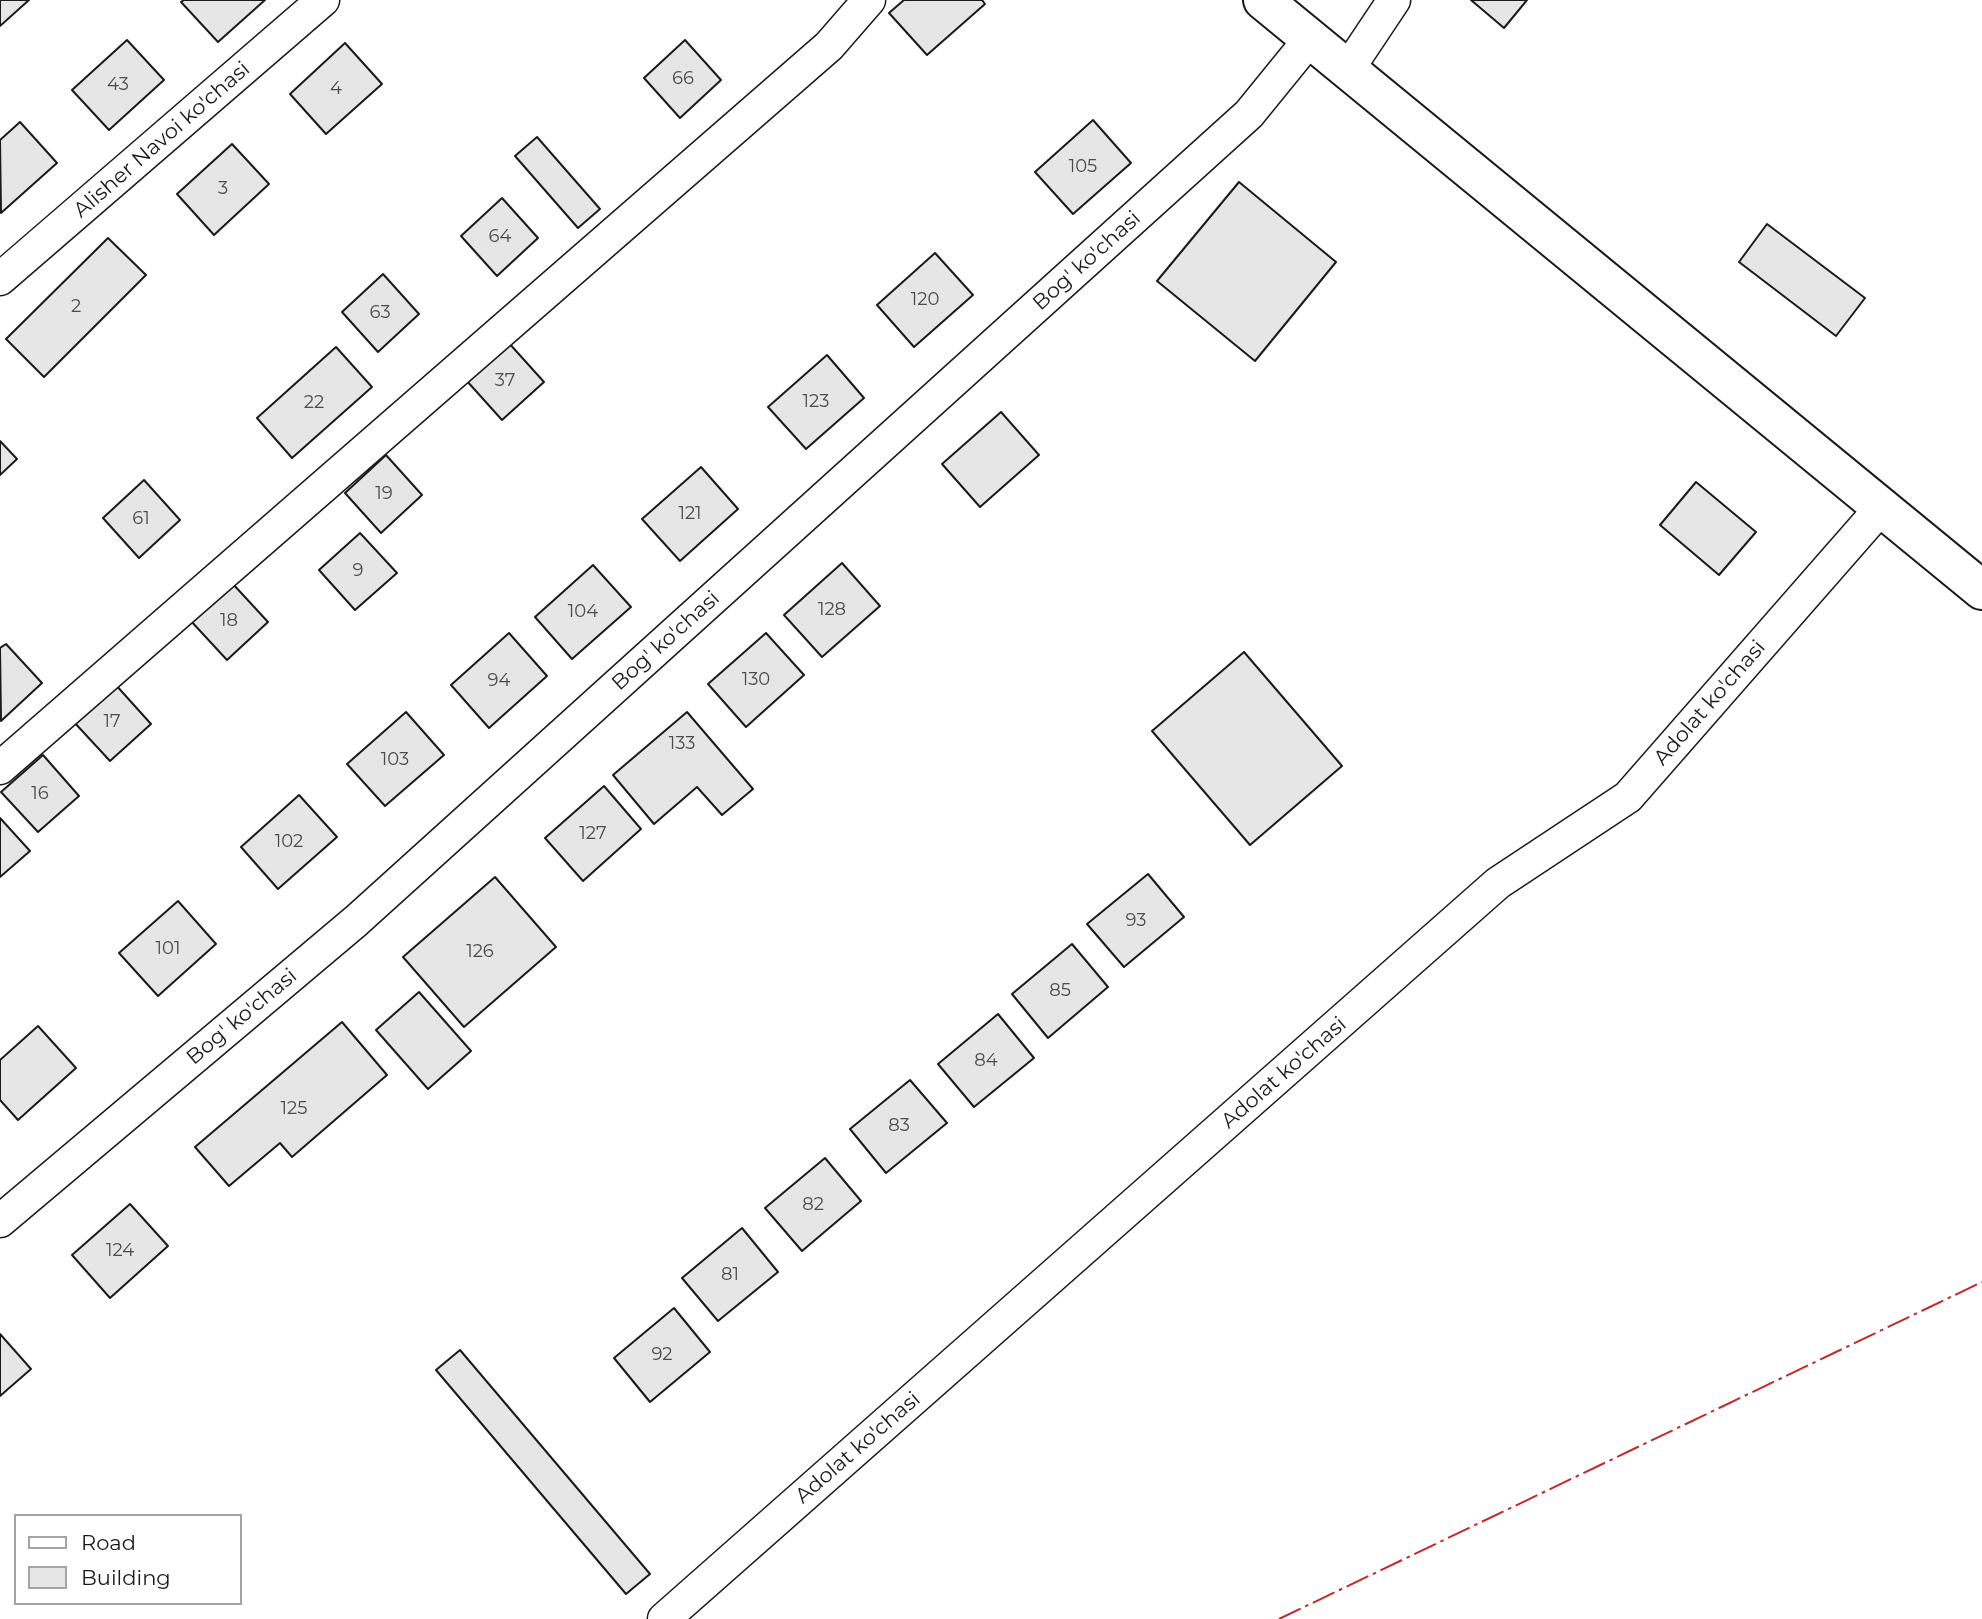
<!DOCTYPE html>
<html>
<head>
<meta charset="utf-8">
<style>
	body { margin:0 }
	#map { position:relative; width:1982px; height:1619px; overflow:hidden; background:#fff; font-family:Montserrat,sans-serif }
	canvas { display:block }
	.legend { position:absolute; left:14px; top:1514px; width:228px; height:91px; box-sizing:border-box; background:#fff; border:2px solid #a3a3a3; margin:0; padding:9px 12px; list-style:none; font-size:21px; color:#1a1a1a }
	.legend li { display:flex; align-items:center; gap:14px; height:35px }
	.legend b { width:35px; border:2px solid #a3a3a3 }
</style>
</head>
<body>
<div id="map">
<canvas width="1982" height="1619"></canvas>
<ul class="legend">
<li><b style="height:9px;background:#fff"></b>Road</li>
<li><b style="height:19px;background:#e6e6e6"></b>Building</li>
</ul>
</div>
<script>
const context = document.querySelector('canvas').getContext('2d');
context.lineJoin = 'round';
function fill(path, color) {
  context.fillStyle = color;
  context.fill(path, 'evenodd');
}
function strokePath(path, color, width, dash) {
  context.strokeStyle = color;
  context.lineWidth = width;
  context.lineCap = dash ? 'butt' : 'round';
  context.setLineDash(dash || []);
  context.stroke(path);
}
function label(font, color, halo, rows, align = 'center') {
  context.font = font + ' Montserrat,sans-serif';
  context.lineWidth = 5;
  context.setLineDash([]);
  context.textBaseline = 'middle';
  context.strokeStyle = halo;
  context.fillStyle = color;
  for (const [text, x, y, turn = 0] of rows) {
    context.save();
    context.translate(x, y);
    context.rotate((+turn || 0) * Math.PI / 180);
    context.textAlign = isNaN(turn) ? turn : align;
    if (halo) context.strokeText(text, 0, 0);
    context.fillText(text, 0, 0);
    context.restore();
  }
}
const building = new Path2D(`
	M0,0H29L0,26Z
	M184,0H265L218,42L181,2Z
	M904,0H982L985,4L927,55L889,13Z
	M1471,0H1527L1504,28Z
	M127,40L164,80L109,130L72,90Z
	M685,40L721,80L680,118L644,78Z
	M345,43L382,84L326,134L290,94Z
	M1093,120L1131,163L1073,214L1035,172Z
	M20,122L57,163L1,213L0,140Z
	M537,137L600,209L578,228L515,156Z
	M232,144L269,184L214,235L177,194Z
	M1239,182L1336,262L1255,361L1157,281Z
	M502,198L538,238L497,276L461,236Z
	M1767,224L1865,298L1836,336L1739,262Z
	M108,238L146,275L44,377L6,339Z
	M935,253L973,295L914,347L877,305Z
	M383,274L419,314L378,352L342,312Z
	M508,342L544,382L502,420L466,380Z
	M336,347L372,387L292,458L257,418Z
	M827,355L864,398L806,449L768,407Z
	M1001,412L1039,455L980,507L942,464Z
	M0,441L17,459L0,475Z
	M386,455L422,495L381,533L345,493Z
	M701,467L738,509L680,561L642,519Z
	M144,480L180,520L139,558L103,518Z
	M1696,482L1756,532L1719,575L1660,525Z
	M360,533L397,573L355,610L319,570Z
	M842,563L880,606L822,657L784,615Z
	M593,565L631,607L572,659L535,617Z
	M232,583L268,622L227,660L190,620Z
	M509,633L547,676L489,728L451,685Z
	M766,633L804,675L746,727L708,684Z
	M6,644L42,683L1,721L0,648Z
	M1244,652L1342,766L1250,845L1152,731Z
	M115,684L151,724L110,761L73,721Z
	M406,712L444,755L385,806L347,764Z
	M687,712L753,789L722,815L697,787L654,824L613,775Z
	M43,755L79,796L38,832L1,792Z
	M604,786L641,829L583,881L545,838Z
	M299,795L337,837L278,889L241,847Z
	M0,818L30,851L0,877Z
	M1148,874L1184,917L1124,967L1087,924Z
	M495,877L556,947L464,1027L403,957Z
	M178,901L216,944L158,996L119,953Z
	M1072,944L1108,987L1048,1038L1012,994Z
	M419,992L471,1051L428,1089L376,1030Z
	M998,1014L1034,1058L974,1107L938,1064Z
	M342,1022L387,1075L292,1157L280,1143L229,1186L195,1147Z
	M38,1026L76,1068L18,1120L0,1100V1060Z
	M910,1080L947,1123L886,1173L850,1129Z
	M825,1158L861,1201L802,1251L765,1208Z
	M130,1204L168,1246L110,1298L72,1255Z
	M742,1228L778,1272L718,1321L682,1278Z
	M674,1308L710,1352L650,1402L614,1358Z
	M0,1334L31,1369L0,1396Z
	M460,1350L650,1574L626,1594L436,1370Z`);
fill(building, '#e6e6e6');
strokePath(building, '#1a1a1a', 2);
const street = new Path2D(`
	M1348,69L1394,0
	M0,279L323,0
	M0,768L829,46L869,0
	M0,1221L356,921L1249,114L1310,39
	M664,1619L1498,883L1628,797L1881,508`);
const secondary = new Path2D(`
	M1263,0L1982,590`);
strokePath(street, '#1a1a1a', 35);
strokePath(secondary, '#1a1a1a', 42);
strokePath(street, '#fff', 32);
strokePath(secondary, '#fff', 38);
strokePath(new Path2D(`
	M1279,1619L1982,1282`), '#c62828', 2, [24, 5, 3.5, 5]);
label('18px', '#4d4d4d', null, [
	["66",683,79],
	["43",118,85],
	["4",336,89],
	["105",1083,167],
	["3",223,189],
	["64",500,237],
	["120",925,300],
	["2",76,307],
	["63",380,313],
	["37",505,381],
	["123",816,402],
	["22",314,403],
	["19",384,494],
	["121",690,514],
	["61",141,519],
	["9",358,571],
	["128",832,610],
	["104",583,612],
	["18",229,621],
	["130",756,680],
	["94",499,681],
	["17",112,722],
	["133",682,744],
	["103",395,760],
	["16",40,794],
	["127",593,834],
	["102",289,842],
	["93",1136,921],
	["101",168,949],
	["126",480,952],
	["85",1060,991],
	["84",986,1061],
	["125",294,1109],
	["83",899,1126],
	["82",813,1205],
	["124",120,1251],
	["81",730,1275],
	["92",662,1355]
]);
label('21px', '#1a1a1a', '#fff', [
	["Alisher Navoi ko'chasi",162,140,-41],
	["Bog' ko'chasi",1087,261,-42],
	["Bog' ko'chasi",666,641,-42],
	["Adolat ko'chasi",1710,703,-49],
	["Bog' ko'chasi",242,1017,-40],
	["Adolat ko'chasi",1284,1073,-41],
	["Adolat ko'chasi",858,1448,-41]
]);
</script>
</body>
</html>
